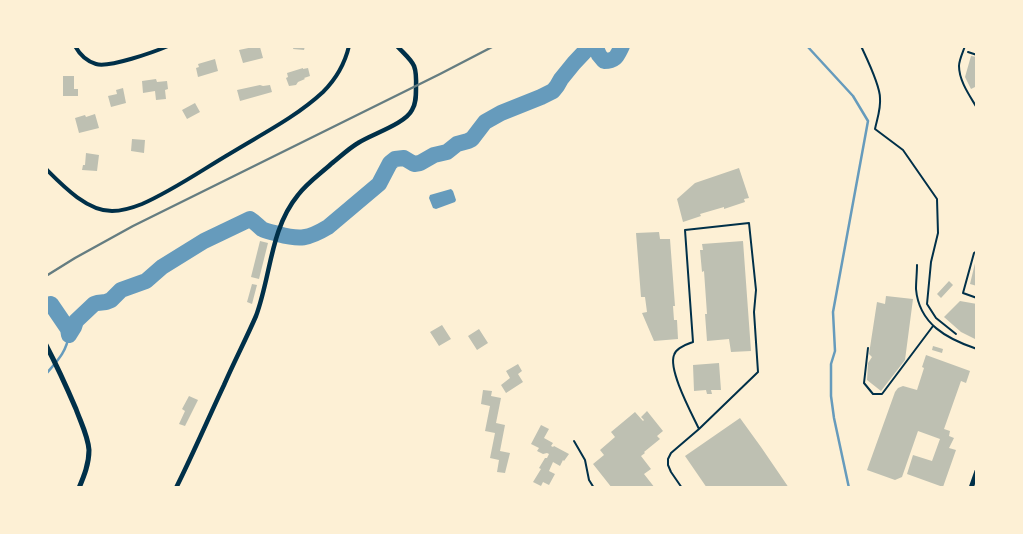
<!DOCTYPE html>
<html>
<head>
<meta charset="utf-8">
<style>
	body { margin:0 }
	#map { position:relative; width:1023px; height:534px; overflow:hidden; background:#fdf0d5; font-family:"DM Sans",sans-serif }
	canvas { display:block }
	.frame { position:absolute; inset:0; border:48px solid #fdf0d5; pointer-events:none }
</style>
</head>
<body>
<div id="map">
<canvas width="1023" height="534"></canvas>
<div class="frame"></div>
</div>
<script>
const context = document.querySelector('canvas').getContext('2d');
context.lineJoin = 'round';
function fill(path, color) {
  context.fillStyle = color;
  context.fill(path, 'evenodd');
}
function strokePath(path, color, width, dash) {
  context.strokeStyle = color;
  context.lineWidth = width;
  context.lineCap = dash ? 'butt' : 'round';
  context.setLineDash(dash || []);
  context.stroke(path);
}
fill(new Path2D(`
	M451,189L453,191L456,200L455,202L436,209L433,208L429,198L430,195Z`), '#669bbc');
strokePath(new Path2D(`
	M807,46L853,96L868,121L833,312L835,351L831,364V396L834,418L849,488
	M46,374C57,361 66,353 69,335`), '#669bbc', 2.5);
strokePath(new Path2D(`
	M51,304L68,329L69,335
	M69,335L74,327L76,321L94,304L97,303L106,302L111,300L121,290L146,281L162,267L204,241L250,219C255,222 258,226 262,229C267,232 273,232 278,234C300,240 308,239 328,227L379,184L390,163L395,159L404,158L414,164L420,163L434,155L447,152L457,144L468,141L472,139L485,122L501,113L541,97L553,91L557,86L561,79L574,63L590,46L596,48L599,55L604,61C616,61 617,56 622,46`), '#669bbc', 16);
fill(new Path2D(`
	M294,46H305L304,50L293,49Z
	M253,47L254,48L260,47L263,58L243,63L239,50Z
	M971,56L977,57V86L971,89L965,77Z
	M215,59L218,71L198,77L196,68L199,67L198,64Z
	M303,68V69L308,68L310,76L304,78L305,79L298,82L296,85L289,86L286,78L288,77L287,73Z
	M63,76H74V89H78V96H63Z
	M156,79L157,82L167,81L168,89L165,90L166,99L156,100L155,91L143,93L142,81Z
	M260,85L263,86L270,85L272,92L240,101L237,90Z
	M123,88L126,103L111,107L108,96L117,94L116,90Z
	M195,103L200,112L187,119L182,110Z
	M95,114L99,128L79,133L75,118L85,115L86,117Z
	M132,139L145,140L144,153L131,151Z
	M86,153L99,155L97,171L82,170L83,165H85Z
	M739,168L749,198L744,199L745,202L724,209V207L700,214L701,216L683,222L677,199L695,183Z
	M659,232L660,239H670L675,306H673L674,320H677L678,339L654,341L642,313L647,312L645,297H641L636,233Z
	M260,241L268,243L259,279L251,277Z
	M743,241L751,351L731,352L729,339L707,341L705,314H707L704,271L702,272L700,250H703L702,244Z
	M976,259H977V286L970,284Z
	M949,281L953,285L941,298L937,294Z
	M252,284L257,285L252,304L247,302Z
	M886,296L913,299L905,360L881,391L867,380L868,363L872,357L869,354L877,302L885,304Z
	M960,301L977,304V340L961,332L944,317Z
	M442,325L451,339L439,346L430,332Z
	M479,329L488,343L477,350L468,336Z
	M933,346L943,349L942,353L932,350Z
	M926,355L970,371L966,383L961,381L944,429L950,431L949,436L954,438L949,448L956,450L943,487L907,474L913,455L932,461L940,439L918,431L902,477L895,480L867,470L895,392L898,388L903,386L917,390L924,368L922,367Z
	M719,363L721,390H711L712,394H707L706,390L694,391L693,365Z
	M518,364L522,371L518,374L523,382L506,393L501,385L510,378L506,371Z
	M483,390L492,391L491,396L501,398L496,423L505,425L500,451L510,453L505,473L497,472L499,460L490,458L495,433L485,431L490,406L481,404Z
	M189,396L198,400L185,426L179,424L185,411L182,409Z
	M647,411L663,431L657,436L660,439L644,452L645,453L641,456L651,469L644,474L655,488H612L593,464L604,455L600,450L615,437L611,432L635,412L643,421L644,420L641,417Z
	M740,418L761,447L789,488H707L685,456Z
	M541,425L549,429L544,438L553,443L551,446L553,447L554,446L569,454L564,461L563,460L560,466L553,462L549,471L555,474L549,485L543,482L541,486L533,482L541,469L539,468L545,458H547L549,454L547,453L543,454L537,451L539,448L531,444Z`), '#bec0b2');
strokePath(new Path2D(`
	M861,46C867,59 880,85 880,98C881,109 877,119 875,129L903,150L937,199L938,233L931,262L927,304L936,318L956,334
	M968,52L977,55
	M46,309V310`), '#003049', 2);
strokePath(new Path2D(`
	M965,46C963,52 959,60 959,66C959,81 970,96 977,108
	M977,251L974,253L963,293L977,298
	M917,265C917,273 916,281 916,289C919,324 947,339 977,349
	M868,348L864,383L873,394H882L933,326
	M574,441L585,460L589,480L594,488
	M682,488L671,472L668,465V459L671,453L699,429L758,372L754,312L756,290L749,223L685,230L693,342C687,344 676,348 674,355C668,370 692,414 699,429`), '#003049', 2);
strokePath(new Path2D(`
	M75,46C80,55 86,61 96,64C109,68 154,52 168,46
	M46,169C63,186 87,211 112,211C123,211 132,208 142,204C172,191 202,170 231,153C262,134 296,117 323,92C335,80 345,63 349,46`), '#003049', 4);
strokePath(new Path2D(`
	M176,488C193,454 208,419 224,385C234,362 246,339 256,316C271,276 270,229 298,195C307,183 320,174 331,164C340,157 348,149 358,143C372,134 405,124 412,110C416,104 416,96 416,88C417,62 413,63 397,46`), '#003049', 4.5);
strokePath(new Path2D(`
	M46,345C57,366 67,388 76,409C81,423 88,436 89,450C89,464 84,476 79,488
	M971,488L977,471`), '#003049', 5);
strokePath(new Path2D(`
	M46,276L75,258L133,226L440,74L494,46`), '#657d81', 2.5);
</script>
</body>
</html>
